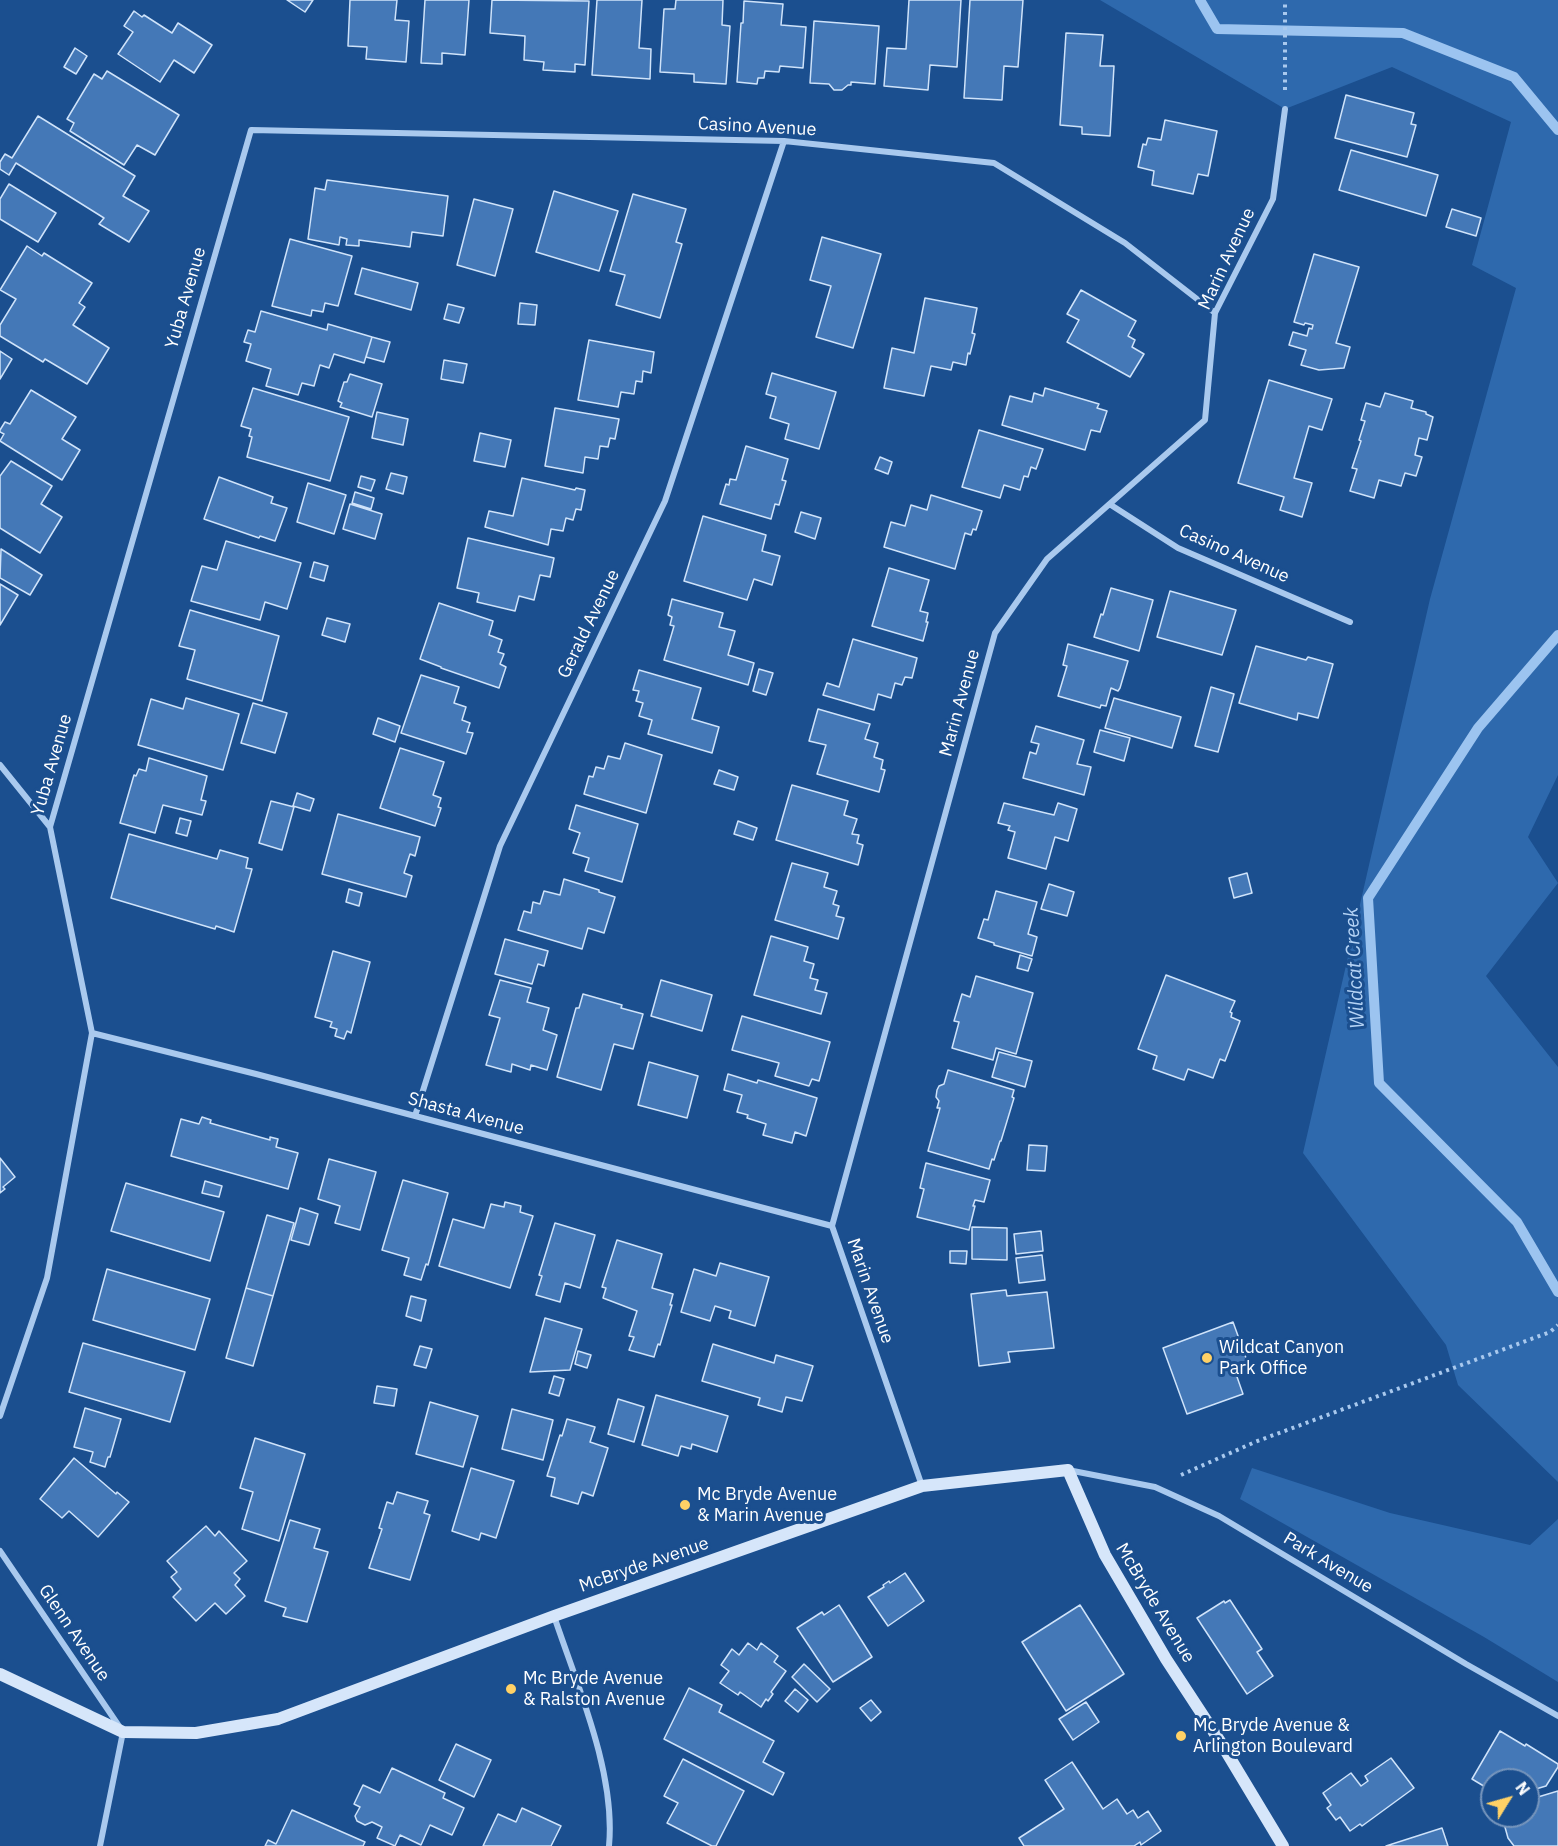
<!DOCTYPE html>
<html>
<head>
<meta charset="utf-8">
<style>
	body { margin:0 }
	#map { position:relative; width:1558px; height:1846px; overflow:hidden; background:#1b4f8f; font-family:"IBM Plex Sans",sans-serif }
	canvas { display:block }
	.north { position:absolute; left:1480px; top:1768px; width:60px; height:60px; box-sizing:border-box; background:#1b4f8f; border:2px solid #7695bc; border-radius:50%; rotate:53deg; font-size:16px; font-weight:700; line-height:24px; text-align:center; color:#fff }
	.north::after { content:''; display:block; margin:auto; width:21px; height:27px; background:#ffd166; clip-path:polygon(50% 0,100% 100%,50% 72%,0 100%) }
</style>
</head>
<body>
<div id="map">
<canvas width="1558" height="1846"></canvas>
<div class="north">N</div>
</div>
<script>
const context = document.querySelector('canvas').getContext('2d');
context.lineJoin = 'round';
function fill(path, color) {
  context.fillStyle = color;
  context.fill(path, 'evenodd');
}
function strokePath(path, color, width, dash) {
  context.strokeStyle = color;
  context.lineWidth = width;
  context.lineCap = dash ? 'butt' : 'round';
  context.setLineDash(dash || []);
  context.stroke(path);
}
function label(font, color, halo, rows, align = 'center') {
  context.font = font + ' "IBM Plex Sans",sans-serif';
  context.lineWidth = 6;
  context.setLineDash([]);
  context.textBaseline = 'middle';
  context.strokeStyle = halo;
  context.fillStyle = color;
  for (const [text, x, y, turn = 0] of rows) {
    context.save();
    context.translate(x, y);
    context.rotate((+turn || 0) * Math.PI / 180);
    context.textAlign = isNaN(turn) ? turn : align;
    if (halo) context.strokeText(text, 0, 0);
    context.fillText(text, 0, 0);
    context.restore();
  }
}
fill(new Path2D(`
	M1100,0H1558V775L1528,837L1558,883L1486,976L1558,1067V1482L1458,1385L1446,1345L1303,1153L1430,599L1516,288L1472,265L1511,122L1392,67L1285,109Z
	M1252,1468L1390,1513L1530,1545L1558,1519V1682L1484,1637L1240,1499Z`), '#2e69ad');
strokePath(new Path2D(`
	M1200,0L1217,29L1403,33L1514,77L1558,130
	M1558,635L1478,728L1368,898L1379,1083L1517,1222L1558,1292`), '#9cc4f0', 10);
const building = new Path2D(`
	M287,0H313L305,12Z
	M350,0H397L395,20L409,21L406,62L366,59L367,47L348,46Z
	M425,0H469L465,55L442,53V64L421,63Z
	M492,0L589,1L585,65L575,64V72L543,70L544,62L524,60L525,36L490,33Z
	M597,0H642L639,48L651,49L650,79L592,75Z
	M676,0H723L722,25L730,26L726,84L694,82V74L660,72L664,9H675Z
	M909,0H961L957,67L930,65L928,90L884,86L887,48L906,49Z
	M970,0H1023L1018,67L1004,66L1002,100L964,98Z
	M744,1L783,4L781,25L806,27L803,68L780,66L779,72L765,71L764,78H758L757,84L737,82L741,23H743Z
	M134,11L142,17L144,15L172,33L178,23L212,45L194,73L174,60L160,82L118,54L133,32L124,26Z
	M814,21L879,26L875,84L851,82V85H848L842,90H834L829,84L810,83Z
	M1066,33L1103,35L1100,66H1114L1110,136L1082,134V127L1060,125Z
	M75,48L87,56L76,74L64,67Z
	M107,71L179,115L155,155L137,145L124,165L70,131L74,123L67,119L94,74L102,79Z
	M1346,95L1414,113L1411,124L1416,125L1407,157L1335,138Z
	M38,116L135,176L123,196L149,211L129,242L99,224L104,218L16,163L9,175L0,169V162L5,154L12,158Z
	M1165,120L1217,131L1208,176L1198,174L1193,194L1152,185L1154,171L1138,167L1143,144L1146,145L1148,138L1161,140Z
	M1351,150L1438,175L1426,216L1339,190Z
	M327,180L448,196L443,236L412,232L410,247L359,240V246L346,245L347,239L340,237L339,245L308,239L315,188L325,190Z
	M9,184L56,213L38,242L0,219V199Z
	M554,191L618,211L599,271L536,252Z
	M633,194L686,209L676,242L682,244L660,318L616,305L625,275L610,271Z
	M474,199L513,209L495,276L457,265Z
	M1452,209L1481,218L1476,236L1446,227Z
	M822,237L881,254L853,348L816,337L831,286L810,280Z
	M290,239L352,256L338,306L325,303L323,312L312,310L311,316L272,306Z
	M27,246L42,256L44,253L92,283L79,303L85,307L73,325L109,348L87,384L45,359L43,362L0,336V325L16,299L0,290Z
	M1314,254L1359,267L1336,343L1350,347L1344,368L1319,370L1301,365L1306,350L1289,345L1293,332L1307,336L1309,328L1312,329L1313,325L1305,323L1304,325L1294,322Z
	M362,268L418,283L411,310L355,294Z
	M1081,290L1136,321L1128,336L1135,340L1132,347L1144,354L1130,377L1067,342L1079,320L1067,314Z
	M925,298L977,308L972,333L975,334L970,354L968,353L966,365L953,362L951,370L931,366L924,396L884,388L892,348L914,353Z
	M520,303L537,305L535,325L518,324Z
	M448,304L464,308L459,323L444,319Z
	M261,311L327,330L328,324L372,337L364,363L334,354L329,368L320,365L314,386L302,383L298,395L266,386L271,369L246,361L251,344L244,342L248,330L255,332Z
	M372,337L390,342L384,362L366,357Z
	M589,340L654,352L651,373L643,371L642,382L636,381L634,394L621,392L618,407L578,400Z
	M0,351L12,359L0,379Z
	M444,360L467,364L463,383L441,379Z
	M772,373L836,392L819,449L785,439L789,424L770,418L776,397L766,394Z
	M350,374L382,384L372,417L340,407L342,403L338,401L344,382H347Z
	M1269,380L1332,399L1322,430L1309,426L1294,478L1312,483L1302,517L1280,510L1284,497L1238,483Z
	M253,388L349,417L330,481L247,457L252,437L249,436L251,429L241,426Z
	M1045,388L1099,404L1097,408L1107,411L1100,432L1091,430L1085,450L1002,425L1010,396L1032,402L1034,393L1043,396Z
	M31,390L76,417L62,439L80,450L62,480L0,441L4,434L0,432V430L5,422L10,424Z
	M1385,393L1413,401L1411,408L1426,412V414L1433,417L1427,440L1419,438L1415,455L1422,457L1416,476L1405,473L1401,486L1379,480L1374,498L1350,491L1357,469L1352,468L1361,441L1359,440L1365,421L1361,420L1366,403L1380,407Z
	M555,408L619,419L615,439L610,438L608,447L600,446L598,459L585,457L583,473L545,466Z
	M377,412L408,419L403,445L372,438Z
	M979,430L1043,449L1036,469L1031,467L1028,477L1024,476L1020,490L1004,485L1000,498L962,487Z
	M480,433L511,440L505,467L474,461Z
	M746,446L788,459L782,480L786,481L779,505L775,504L771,519L720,504L726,484L729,485L730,479L736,480Z
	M880,457L892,462L888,474L875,469Z
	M11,461L52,486L41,504L62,517L40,553L0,528V476Z
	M391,473L407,477L403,494L386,489Z
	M361,476L375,480L371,491L358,487Z
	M219,477L273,497L271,503L287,508L275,541L260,536L259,538L204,519Z
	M522,478L575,490L576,488L585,490L581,510L576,509L573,520L566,518L563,531L551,529L548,545L485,527L489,511L513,516Z
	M308,483L346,495L334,534L297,522Z
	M355,492L374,498L371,509L352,503Z
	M931,495L982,511L976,530L973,529L971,535L965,533L955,569L884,547L891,522L905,526L911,505L927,510Z
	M350,504L382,514L375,539L343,529Z
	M801,512L821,518L815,539L795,532Z
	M703,516L766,535L762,551L780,556L772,585L754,579L747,600L684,581Z
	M468,538L554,558L550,577L540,575L534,600L519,596L515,611L477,602L479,593L457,588Z
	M226,541L301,563L287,609L265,602L260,620L191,601L202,566L217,570Z
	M1,549L42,575L30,595L0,578Z
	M314,562L328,566L324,581L310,577Z
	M889,568L929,580L920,611L928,613L926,622H928L923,641L872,626Z
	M0,584L18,595L0,625Z
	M1111,588L1153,600L1139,651L1094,637L1101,614L1103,615Z
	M1170,591L1236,610L1222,655L1157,637Z
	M672,599L723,613L719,627L735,631L728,655L754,663L748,685L664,660L674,626L670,625L672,617L668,615Z
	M439,603L493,621L489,635L502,640L498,652L504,654L500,664L506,667L499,688L441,668V667L420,659Z
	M190,610L279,636L262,701L187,679L195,650L179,646Z
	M327,618L350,624L345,642L322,635Z
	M853,639L917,658L912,678L905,677L902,685L895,683L891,698L878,694L874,710L823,695L827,683L839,687Z
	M1068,644L1128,661L1120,688L1118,691L1111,688L1106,706L1101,705L1100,708L1058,696L1067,666L1063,665Z
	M1256,646L1306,660L1308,657L1333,664L1318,718L1298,713L1297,720L1239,703Z
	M759,669L773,673L766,695L753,691Z
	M639,670L701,688L692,719L719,727L712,753L648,734L652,720L639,716L643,703L636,701L639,691L633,690Z
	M421,675L459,687L454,703L466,707L462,720L470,723L467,732L473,733L466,754L401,733Z
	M1211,687L1234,694L1218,752L1195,746Z
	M186,698L239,714L223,770L138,745L151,699L183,709Z
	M1114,698L1181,717L1172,748L1105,728Z
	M253,703L287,713L275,753L241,743Z
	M818,709L870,724L865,739L878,743L874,757L883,760L881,769L885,770L879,792L817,774L826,745L809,741Z
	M378,718L400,726L395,742L373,734Z
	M1036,726L1084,740L1077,764L1091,767L1084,795L1023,778L1030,752L1036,754L1039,744L1031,742Z
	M1100,730L1130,738L1124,761L1094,752Z
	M625,743L662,755L646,813L584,794L589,776L593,777L596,767L604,769L608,756L620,759Z
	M400,748L444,762L433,795L441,798L438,807L441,808L435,826L380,808Z
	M149,758L207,776L201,800L206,801L202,815L163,805L155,833L120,823L134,775L136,776L139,769L146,771Z
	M719,770L738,777L734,790L714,784Z
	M792,785L848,801L844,815L857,819L852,834L859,835L857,843L863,845L858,865L776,840Z
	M297,793L314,799L310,811L293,806Z
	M271,801L294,807L282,850L259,843Z
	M1004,803L1054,815L1058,803L1077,809L1068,841L1055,837L1046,869L1008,858L1015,832L1008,830L1010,826L998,823Z
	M576,805L638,824L622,882L585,871L589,858L573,853L580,833L569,829Z
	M338,814L420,837L415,856L410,854L404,873L412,876L406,897L322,874Z
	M180,818L191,821L187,836L176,833Z
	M738,821L757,828L753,840L734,834Z
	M129,834L217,859L220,850L248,858L246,868L252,869L234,932L216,926L215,929L111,898Z
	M792,863L828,873L824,887L837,891L833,904L839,906L836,916L844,918L838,939L775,920Z
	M1247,873L1252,893L1234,898L1229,878Z
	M564,879L599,890V892L615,897L604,933L588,928L582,949L518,930L524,911L531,913L533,902L540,904L544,891L560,895Z
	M1049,884L1074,892L1067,916L1041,909Z
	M349,889L362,893L359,906L346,902Z
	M996,891L1037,902L1028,934L1037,937L1032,956L994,945V943L978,938L984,919L988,920Z
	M771,936L808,947L804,961L814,964L810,978L818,980L815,990L827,993L821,1014L754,995Z
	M505,939L548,951L544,966L538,964L532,984L495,974Z
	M333,951L370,962L351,1033L347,1031L344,1039L335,1036L337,1029L330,1027L332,1022L315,1017Z
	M1020,955L1032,959L1028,971L1017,968Z
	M1166,975L1235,1001L1230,1012L1232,1013L1231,1017L1240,1021L1225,1061L1220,1059L1213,1078L1188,1069L1184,1080L1153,1069L1157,1056L1138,1049Z
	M976,976L1033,993L1016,1054L996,1048L993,1060L952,1048L959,1022L954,1021L962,994L970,997Z
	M500,980L531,988L527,1002L549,1008L543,1030L557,1035L547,1070L531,1065L530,1070L512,1064L511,1072L486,1065L500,1018L489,1015Z
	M661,980L712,995L702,1031L651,1016Z
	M583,994L622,1005L621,1008L643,1014L633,1049L614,1044L601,1090L557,1077L576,1008H579Z
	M742,1016L830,1042L819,1081L812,1079L809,1086L775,1076L779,1063L732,1050Z
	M999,1052L1032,1061L1025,1087L992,1077Z
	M649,1062L698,1076L687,1118L638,1105Z
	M948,1070L1014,1090L1012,1097L1014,1098L1001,1141H1000L994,1160L992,1159L989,1169L928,1151L940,1108H937L939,1101L936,1097L937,1090L939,1086L944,1084Z
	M728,1074L757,1083L758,1080L817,1098L806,1136L795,1132L792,1143L763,1135L766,1124L747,1118L748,1115L737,1112L742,1095L724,1090Z
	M202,1117L211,1120L210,1123L270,1140V1137L278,1139L276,1147L298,1153L288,1189L171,1156L181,1119L199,1124Z
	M1029,1145L1047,1146L1045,1171L1027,1170Z
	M0,1158L15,1177L3,1187L5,1189L0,1193Z
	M329,1159L376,1172L360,1230L335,1223L340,1206L318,1199Z
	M926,1163L990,1180L984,1202L975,1200L973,1206H975L969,1230L917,1217L924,1189L920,1188Z
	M403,1180L448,1193L428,1265L426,1264L421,1280L404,1275L409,1258L382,1250Z
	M205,1181L222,1186L219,1197L202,1193Z
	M126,1183L224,1212L210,1261L111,1231Z
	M505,1202L521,1206L520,1212L533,1216L510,1288L439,1266L453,1219L484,1228L491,1204L504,1207Z
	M300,1208L318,1214L309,1245L291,1240Z
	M267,1215L294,1223L273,1296L246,1288Z
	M555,1223L595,1235L580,1288L565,1283L560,1302L536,1295L542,1276L539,1275Z
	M972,1227L1007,1228V1260L972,1259Z
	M1041,1231L1043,1251L1016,1254L1014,1234Z
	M617,1240L662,1254L652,1288L673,1294L670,1305H672L660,1345L658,1344L654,1357L629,1350L634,1337L629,1336L637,1311L603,1298L606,1288L602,1287Z
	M950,1251H967L966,1264L950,1263Z
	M1042,1255L1045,1280L1019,1283L1016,1258Z
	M720,1263L769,1277L755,1326L729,1318L731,1311L715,1306L710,1321L681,1312L694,1269L716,1276Z
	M107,1269L210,1299L195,1350L93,1320Z
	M246,1288L273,1296L253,1366L226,1358Z
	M1006,1290L1007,1296L1047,1292L1054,1348L1008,1352L1010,1362L979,1366L971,1294Z
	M411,1296L426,1300L421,1321L406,1316Z
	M545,1318L582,1329L570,1370L530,1372Z
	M1233,1322L1250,1369L1236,1374L1243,1394L1187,1414L1163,1348Z
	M83,1343L185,1372L170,1422L69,1392Z
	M713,1344L774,1363L776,1355L813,1366L802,1401L786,1397L782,1412L758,1405L760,1398L702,1381Z
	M420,1346L432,1349L426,1368L414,1365Z
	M578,1351L591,1355L587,1368L575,1364Z
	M554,1376L564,1379L559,1396L549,1393Z
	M377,1386L397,1389L394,1406L374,1403Z
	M656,1395L728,1416L717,1452L692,1444L691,1449L681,1446L678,1456L642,1445Z
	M618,1399L644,1407L634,1442L608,1434Z
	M430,1402L478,1416L463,1467L416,1454Z
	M85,1408L121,1419L110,1457H108L105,1467L90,1462L93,1452L74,1447Z
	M512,1409L553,1420L543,1460L502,1449Z
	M567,1419L595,1427L590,1442L608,1448L593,1496L582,1492L578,1504L551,1496L555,1478L547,1476L560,1435L562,1436Z
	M255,1438L305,1454L279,1541L242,1529L253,1492L240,1488Z
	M74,1458L116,1494L117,1492L129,1502L98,1537L69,1511L62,1518L40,1499Z
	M471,1468L514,1481L496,1538L481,1533L479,1540L452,1531Z
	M397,1492L428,1501L424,1513L430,1515L410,1580L369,1568L382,1529L379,1528L387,1502L393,1504Z
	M290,1520L320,1529L314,1548L328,1552L307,1622L283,1616L286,1608L265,1601Z
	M206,1526L215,1536L219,1531L247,1561L234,1573L240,1579L235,1585L245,1596L226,1614L215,1603L196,1621L173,1597L181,1589L171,1577L177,1572L167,1561Z
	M905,1573L924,1601L888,1626L868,1597L884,1587L883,1585L889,1581L890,1583Z
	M1230,1600L1262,1649L1257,1652L1273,1676L1247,1694L1197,1618L1224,1601L1225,1603Z
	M839,1605L872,1657L833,1682L797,1628L822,1612L824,1615Z
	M1080,1605L1124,1674L1066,1711L1022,1642Z
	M748,1643L757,1650L761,1643L778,1656L774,1662L786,1671L771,1692L773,1694L768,1701L766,1699L761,1707L740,1692L738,1695L720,1683L729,1671L721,1665L732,1649L739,1655Z
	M804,1664L830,1689L817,1702L792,1677Z
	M689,1688L722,1705L719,1712L774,1741L763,1762L784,1773L773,1795L664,1739Z
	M795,1689L808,1700L798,1712L785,1701Z
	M871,1700L881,1712L871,1721L860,1708Z
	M1086,1702L1099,1722L1073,1740L1059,1719Z
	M1500,1731L1525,1746L1526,1744L1558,1764V1767L1546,1786L1529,1791H1528V1780H1492V1791L1472,1779Z
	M456,1744L491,1760L474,1797L439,1780Z
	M1391,1758L1414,1788L1362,1826L1360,1824L1350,1831L1340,1817L1336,1820L1327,1808L1331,1805L1323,1793L1351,1773L1361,1786L1368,1781L1365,1776Z
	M683,1759L744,1791L716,1846H712L667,1823L678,1803L664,1796Z
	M1072,1762L1103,1809L1117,1799L1127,1814L1133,1810L1138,1818L1148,1811L1161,1831L1141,1845L1140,1842L1134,1846H1024L1019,1838L1064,1809L1045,1780Z
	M392,1768L445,1793L443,1798L464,1808L452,1835L430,1825L421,1845L400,1835L395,1846L377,1838L382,1827L372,1822L365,1825L357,1821L355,1816L360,1807L354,1804L363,1785L380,1793Z
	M1558,1791V1846H1514L1508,1838L1503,1820L1504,1816H1528V1800Z
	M522,1808L561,1826L551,1846H483L498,1814L516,1822Z
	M292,1810L365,1842L363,1846H265L268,1840L276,1844Z
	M1442,1828L1448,1846H1386Z`);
fill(building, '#4478b7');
strokePath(building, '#cfe3fa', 1.5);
strokePath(new Path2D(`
	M1285,90V0
	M1181,1475L1255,1442L1550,1332L1558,1325`), '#a9c9ee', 4, [3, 4.5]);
strokePath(new Path2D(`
	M1111,505L1178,548L1350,622
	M0,765L50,827
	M92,1033L256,1074L832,1226
	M415,1116L500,846L665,501L784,141
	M0,1416L47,1278L92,1033L50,827L251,130L784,141L994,163L1125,243L1215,313
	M1068,1470L1155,1487L1219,1516L1466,1664L1558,1716
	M922,1486L832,1226L995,633L1047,559L1205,420L1215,313L1273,199L1285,109
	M0,1551L123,1732L100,1846
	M554,1616C577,1685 616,1773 609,1846`), '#a9c9ee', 6);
strokePath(new Path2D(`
	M0,1674L123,1732L196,1733L278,1719L554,1616L922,1486L1068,1470L1105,1555L1166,1659L1221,1743L1283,1846`), '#d6e6fa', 12);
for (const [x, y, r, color] of [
	[1207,1358,6,"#ffd166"],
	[685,1505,6,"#ffd166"],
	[511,1689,6,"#ffd166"],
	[1181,1736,6,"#ffd166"]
]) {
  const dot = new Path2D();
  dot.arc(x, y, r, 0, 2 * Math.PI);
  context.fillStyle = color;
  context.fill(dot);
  strokePath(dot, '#1b4f8f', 2);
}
label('18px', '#fff', '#1b4f8f', [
	["Casino Avenue",757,127,3],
	["Marin Avenue",1227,259,-65],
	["Yuba Avenue",186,298,-74],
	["Casino Avenue",1234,554,24],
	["Gerald Avenue",589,624,-64],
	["Marin Avenue",960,703,-75],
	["Yuba Avenue",52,765,-74],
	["Shasta Avenue",466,1114,15],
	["Marin Avenue",870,1291,71],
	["Park Avenue",1328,1563,31],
	["McBryde Avenue",644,1565,-19],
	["McBryde Avenue",1155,1603,59],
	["Glenn Avenue",74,1633,56]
]);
label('18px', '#fff', '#1b4f8f', [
	["Wildcat Canyon",1219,1348],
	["Park Office",1219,1369],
	["Mc Bryde Avenue",697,1495],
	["& Marin Avenue",697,1516],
	["Mc Bryde Avenue",523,1679],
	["& Ralston Avenue",523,1700],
	["Mc Bryde Avenue &",1193,1726],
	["Arlington Boulevard",1193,1747]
], 'left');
label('italic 20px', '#b5d3f5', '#1b4f8f', [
	["Wildcat Creek",1355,968,-93]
]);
</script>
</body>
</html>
